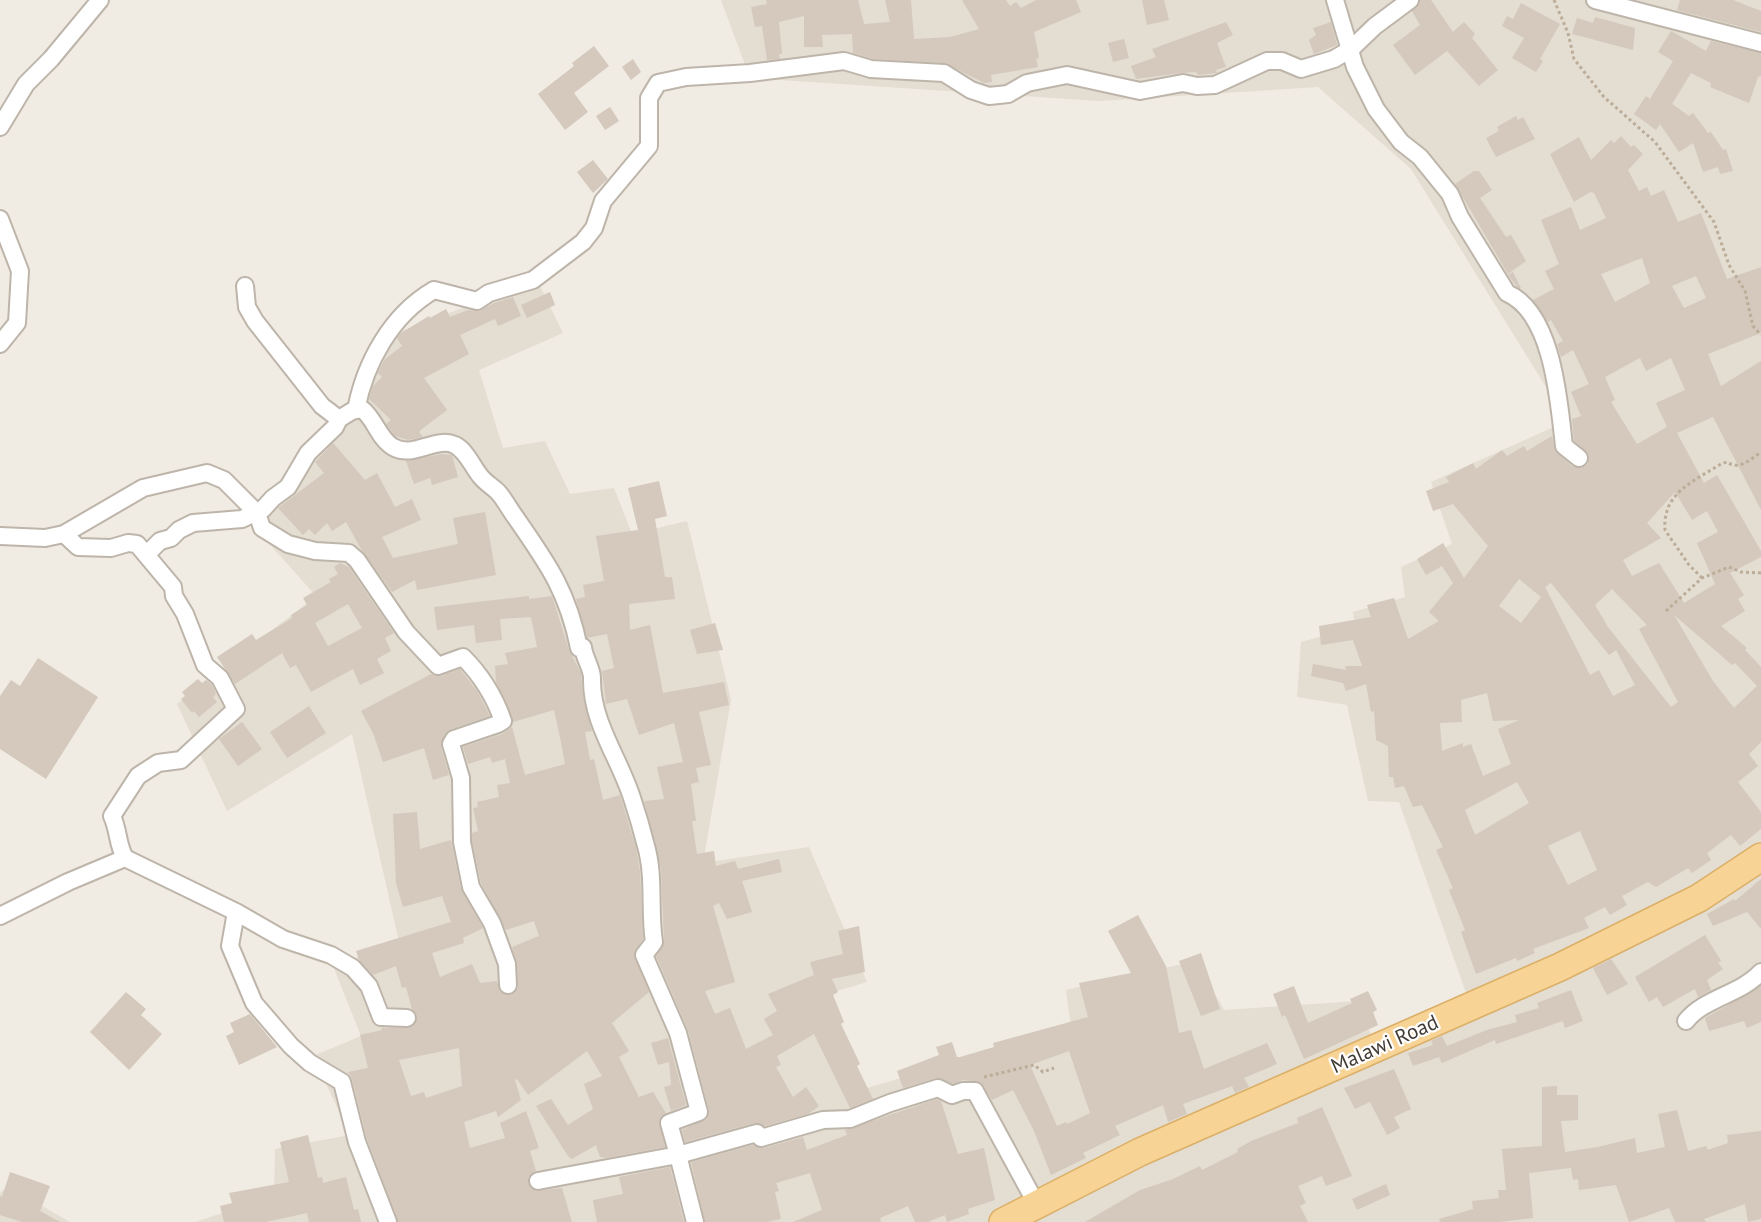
<!DOCTYPE html>
<html>
<head>
<meta charset="utf-8">
<style>
	body { margin:0 }
	canvas { display:block; background:#f0ebe3 }
</style>
</head>
<body>
<canvas width="1761" height="1222"></canvas>
<script>
const context = document.querySelector('canvas').getContext('2d');
context.lineJoin = 'round';
function fill(path, color) {
  context.fillStyle = color;
  context.fill(path, 'evenodd');
}
function strokePath(path, color, width, dash) {
  context.strokeStyle = color;
  context.lineWidth = width;
  context.lineCap = dash ? 'butt' : 'round';
  context.setLineDash(dash || []);
  context.stroke(path);
}
function label(font, color, halo, rows, align = 'center') {
  context.font = font + ' "PT Sans",sans-serif';
  context.lineWidth = 4.5;
  context.setLineDash([]);
  context.textBaseline = 'middle';
  context.strokeStyle = halo;
  context.fillStyle = color;
  for (const [text, x, y, turn = 0] of rows) {
    context.save();
    context.translate(x, y);
    context.rotate((+turn || 0) * Math.PI / 180);
    context.textAlign = isNaN(turn) ? turn : align;
    if (halo) context.strokeText(text, 0, 0);
    context.fillText(text, 0, 0);
    context.restore();
  }
}
fill(new Path2D(`
	M721,0H1761V1222H195L274,1196L275,1149L350,1135L313,1056L361,1036L333,966L399,942L352,734L227,811L177,704L316,596L257,530L396,333L537,280L563,333L479,370L503,448L545,441L570,494L614,488L632,534L687,521L731,700L703,863L809,847L867,982L817,997L864,1089L1071,1027L1066,990L1196,961L1224,1010L1357,1001L1374,1042L1466,993L1399,802L1368,801L1347,705L1297,697L1301,642L1355,627L1353,612L1405,597L1401,567L1452,544L1431,482L1567,421L1411,169L1318,87L1099,101L750,78Z
	M7,1186L70,1222H0V1193Z`), '#e4ddd2');
fill(new Path2D(`
	M766,0H858L864,24L890,22L885,0H911L914,39L950,37L979,29L962,0H1006L1010,6L1016,2L1021,8L1036,0H1076L1081,12L1034,32L1039,58L1036,59L1038,67L991,75L992,82L984,83L945,63L873,59L853,53L852,34L822,35L823,47H804V16L779,22L782,54H779L780,59L767,60L762,26L755,27L751,7L767,4Z
	M1142,0H1164L1169,20L1147,25Z
	M1420,0H1431L1453,32L1464,22L1475,34L1472,38L1498,70L1479,86L1447,51L1415,75L1393,45L1420,25L1412,11Z
	M1680,0H1733L1761,11V32L1680,11L1677,10Z
	M1521,3L1560,24L1540,59L1543,61L1536,72L1512,58L1524,38L1502,26L1507,16L1513,19Z
	M1595,17L1635,28L1633,50L1572,34L1577,18L1593,23Z
	M1226,22L1233,35L1217,43L1226,67L1216,70L1217,73L1198,75L1196,72L1181,73L1136,79L1131,66L1156,57L1152,49Z
	M1331,22L1337,45L1314,54L1309,40L1316,35L1313,28Z
	M1671,31L1706,51L1711,41L1761,53V76L1758,77L1749,103L1710,87L1711,83L1691,73L1672,104L1689,116L1693,113L1708,133L1711,132L1723,150L1726,149L1733,171L1720,174L1718,167L1703,172L1693,143L1679,152L1660,124L1656,130L1634,114L1646,96L1650,99L1673,61L1658,52Z
	M1124,39L1129,58L1113,62L1108,43Z
	M594,46L609,66L574,93L588,112L565,130L538,94L574,66L572,63Z
	M633,59L641,72L631,80L622,67Z
	M610,107L619,121L605,130L596,116Z
	M1516,116L1518,120L1523,117L1535,139L1496,157L1486,138L1499,131L1497,127Z
	M1621,136L1631,147L1634,145L1643,154L1628,170L1639,191L1647,187L1651,196L1664,190L1678,222L1701,213L1727,279L1761,267V333L1708,354L1721,386L1761,361V510L1713,417L1677,433L1704,483L1717,475L1761,551V557L1730,573L1744,595L1738,599L1745,611L1721,626L1747,648L1745,650L1761,667V742L1749,754L1758,766L1738,782L1761,812V829L1740,846L1731,835L1707,853L1711,860L1692,873L1688,868L1656,887L1648,882L1622,896L1627,905L1610,915L1605,907L1584,918L1589,928L1533,949L1535,953L1517,961L1516,958L1476,974L1461,932L1465,930L1449,890L1453,888L1436,850L1443,847L1422,805L1413,807L1404,786L1395,788L1393,777H1389L1388,746L1376,740L1374,711L1371,712L1366,684L1346,691L1343,683L1311,676L1313,664L1346,670L1345,666H1362L1353,640L1321,645L1319,626L1371,617L1367,605L1394,598L1408,639L1439,621L1429,612L1453,583L1442,566L1426,575L1417,559L1443,543L1464,578L1488,546L1453,504L1433,511L1426,491L1449,482L1446,477L1473,463L1476,469L1502,450L1507,456L1524,446L1527,451L1552,436L1555,451L1572,466L1582,468L1588,464V454L1574,441L1572,419L1581,416L1571,392L1589,384L1573,350L1561,357L1557,344L1563,341L1551,320L1548,322L1533,300L1554,289L1545,271L1559,264L1541,220L1571,207L1580,230L1606,218L1594,193L1590,192L1574,202L1550,154L1579,137L1591,160L1611,140L1614,143ZM1642,258L1650,283L1615,302L1601,274ZM1696,276L1706,298L1684,308L1672,286ZM1640,358L1646,371L1671,358L1685,390L1656,403L1667,427L1637,444L1611,402L1615,400L1605,377ZM1675,492L1692,520L1707,511L1718,532L1697,543L1715,584L1684,603L1659,563L1632,576L1623,560L1661,538L1647,523ZM1519,579L1541,597L1521,623L1499,606ZM1551,583L1609,655L1616,650L1635,685L1613,696L1599,670L1590,675L1545,587ZM1612,589L1647,625L1639,629L1678,702L1671,707L1608,627L1595,605ZM1674,615L1732,665L1735,663L1757,686L1734,708L1713,681ZM1487,693L1493,721L1519,720L1498,729L1511,764L1483,776L1471,744L1463,747V743L1442,751L1440,723L1462,722L1461,700ZM1517,782L1529,803L1475,835L1465,810ZM1580,831L1597,870L1568,885L1548,846Z
	M593,160L608,179L593,193L577,172Z
	M1474,171H1479L1492,190L1480,198L1506,237L1511,235L1526,261L1508,274L1455,184Z
	M1513,272L1521,288L1519,289L1508,275Z
	M550,292L555,305L527,318L521,305Z
	M513,297L521,316L498,326L495,319L460,335L469,354L424,378L447,410L422,429L419,432L423,437L408,440L395,436L386,424L391,420L369,399L373,386L382,377L378,373L384,360L402,346L397,338L401,333L429,316L430,318L446,309L450,317L468,310L479,311L494,303Z
	M333,443L365,480L377,473L395,507L412,499L421,520L382,537L393,558L458,544L453,518L485,512L496,575L417,590L415,580L392,592L361,549L346,522L332,531L327,523L315,535L309,529L303,535L278,508L324,473L315,462Z
	M441,454L452,455L458,477L432,485L430,478L414,484L406,461Z
	M659,481L667,516L655,519L665,577H672L675,599L629,604L630,630L650,625L663,693L724,682L729,705L699,712L711,765L696,768L699,782L691,784L696,821H692L697,854L714,851L716,866L735,861L738,869L779,859L782,872L742,881L752,912L727,919L719,903L713,906L735,982L705,991L715,1014L730,1008L746,1049L773,1035L764,1019L777,1011L768,994L814,975L810,962L843,954L838,931L859,926L865,972L832,979L838,992L833,995L844,1022L841,1024L860,1064L857,1066L873,1099L850,1108L814,1034L777,1056L781,1065L776,1067L793,1097L806,1087L819,1106L808,1114L765,1126L754,1123L685,1142L682,1130L706,1119L709,1110L688,1030L656,956L664,941L661,869L644,801L664,799L657,767L683,762L674,723L639,735L627,699L606,704L602,671L614,668L607,634L587,638L576,599L585,597L583,585L604,581L596,536L638,530L628,488Z
	M340,563L349,567L394,633L385,638L391,651L377,659L384,673L360,685L353,669L311,692L296,665L290,668L282,653L235,684L217,657L252,634L256,640L292,618L291,615L307,605L303,598L331,582L329,579L338,574L334,567ZM348,604L362,628L328,646L315,623Z
	M529,596V599L552,596L553,599L569,650L581,673L583,696L592,731L585,732L590,760L594,759L603,800L620,795L636,848L640,871L643,939L634,954L649,992L612,1023L629,1051L619,1057L639,1097L653,1092L666,1113L659,1121L665,1147L606,1158L600,1157L596,1145L572,1159L568,1156L536,1106L551,1099L568,1125L593,1109L584,1084L602,1076L587,1051L528,1095L517,1079L515,1080L521,1100L498,1117L496,1111L464,1122L470,1148L505,1138L500,1123L526,1111L539,1148L530,1151L536,1171L528,1177V1183L535,1191L562,1188L572,1222H398L367,1139L352,1079L348,1072L368,1068L360,1035L382,1030L381,1028L411,1027L417,1018L412,1009L406,987L402,988L396,966L373,975L359,960L356,951L451,922L442,896L403,907L396,883L393,814L417,812L420,849L451,840L461,889L483,928L463,938L464,943L432,953L440,977L472,964L480,983L497,981L500,991L508,995L518,989L517,963L512,947L539,936L534,921L506,930L481,883L472,841V833L478,831L473,808L478,807L477,802L499,797L497,785L510,783L505,759L492,763L490,757L468,764L463,747L502,734L512,727L525,775L565,764L560,737L554,710L513,722L496,682L495,666L508,664L505,653L537,647L531,617L500,619L502,640L476,643L474,625L437,630L434,607ZM459,1048L462,1086L426,1098L424,1092L411,1096L399,1060Z
	M715,623L723,650L697,654L690,630Z
	M38,658L98,697L46,779L0,749V696L11,680L20,686Z
	M460,669L478,692L490,716L451,729L445,734L441,747L449,775L433,780L424,748L383,762L373,733L361,711L431,674L441,676Z
	M198,679L202,683L206,680L212,685L216,694L213,697L217,702L199,717L194,711L192,713L181,699L185,696L182,692Z
	M309,706L326,733L287,758L270,732Z
	M242,722L262,749L238,766L219,739Z
	M1761,879V929L1747,912L1713,926L1707,914L1734,899L1735,901Z
	M1138,915L1166,966L1179,1033L1191,1030L1204,1069L1267,1043L1277,1064L1244,1078L1249,1087L1235,1093L1232,1086L1183,1104L1187,1114L1168,1122L1163,1105L1115,1126L1120,1135L1083,1153L1086,1158L1051,1175L1034,1131L1013,1090L992,1100L980,1082L963,1080L953,1084L936,1078L903,1088L897,1071L939,1055L936,1047L952,1042L957,1057H960L994,1047L993,1043L1088,1017L1079,983L1131,973L1108,931ZM1069,1051L1090,1113L1067,1124L1066,1122L1057,1126L1030,1065Z
	M1705,935L1721,961L1718,963L1723,969L1707,980L1711,990L1698,997L1695,989L1663,1007L1657,997L1649,1002L1635,977Z
	M1201,953L1220,1009L1201,1016L1179,961Z
	M1611,959L1628,984L1607,995L1593,968Z
	M1294,986L1308,1023L1352,1003L1350,999L1368,991L1377,1010L1373,1012L1378,1025L1304,1059L1285,1015L1282,1017L1273,994Z
	M1761,986V1022L1747,1028L1744,1021L1709,1031L1705,1018Z
	M1571,990L1583,1021L1565,1028L1563,1021L1496,1044L1495,1040L1442,1063L1439,1057L1413,1066L1408,1053L1433,1045L1431,1041L1442,1036L1447,1046L1487,1030L1517,1022L1515,1015L1539,1008L1537,1003Z
	M126,992L146,1009L141,1015L162,1034L129,1070L90,1032Z
	M250,1014L277,1047L239,1065L226,1036L234,1032L230,1023Z
	M668,1038L686,1105L671,1111L664,1087L671,1085L669,1062L658,1065L651,1043Z
	M1394,1069L1411,1109L1394,1117L1400,1128L1387,1135L1370,1102L1355,1109L1344,1088Z
	M1557,1086V1095H1578V1120L1561,1121L1565,1152L1598,1147L1635,1138L1637,1153L1665,1147L1658,1114L1677,1110L1688,1151L1706,1146L1708,1150L1728,1143L1727,1135L1761,1131V1219L1748,1222L1745,1204L1704,1219L1706,1222H1675L1669,1208L1629,1222L1616,1185L1579,1190L1578,1179L1573,1180L1571,1168L1529,1173L1533,1218L1500,1222H1440L1439,1219L1473,1209L1472,1201L1499,1198L1498,1190H1506L1502,1149L1542,1146V1087Z
	M937,1099L941,1101L958,1154L984,1148L995,1200L968,1209L969,1214L947,1222L945,1215L928,1222H915L908,1206L880,1218L881,1222H793L822,1210L810,1173L776,1183L779,1191L775,1192L781,1219L767,1222H705L691,1162L753,1145L764,1148L803,1137L807,1150L847,1135L845,1130Z
	M1322,1107L1352,1176L1326,1186L1322,1176L1298,1186L1306,1203L1300,1206L1308,1222H1085L1140,1190L1173,1179L1200,1166L1202,1170L1238,1152L1237,1149L1251,1141L1298,1123L1297,1118Z
	M308,1135L318,1178L322,1177L323,1183L346,1177L354,1210L358,1209L361,1222H309L307,1213L266,1222H224L220,1206L232,1203L229,1193L289,1182L280,1142Z
	M670,1167L684,1222H597L593,1200L623,1194L619,1177Z
	M10,1172L50,1186L40,1211L60,1222H22L0,1215V1196L2,1197Z
	M1386,1184L1390,1195L1357,1210L1352,1199Z`), '#d4c9bc');
const minor = new Path2D(`
	M1335,0L1355,67L1376,109L1401,142L1420,157L1450,194L1460,217L1507,293C1553,313 1559,402 1564,446L1579,458
	M1595,0L1761,43
	M0,127L26,84L51,59L100,0
	M0,219L20,271L17,323L0,344
	M245,286L247,307L255,321L322,406L339,419L352,411L362,409C375,419 379,439 393,447C414,459 435,436 455,445C467,451 473,468 481,477C486,483 493,487 498,492C505,500 510,510 516,518C548,564 568,592 579,648L583,647C584,658 592,668 592,678C591,722 619,757 632,798C637,813 642,830 646,846C655,877 649,910 654,942L644,955L678,1033L699,1112L669,1123L678,1155L757,1133L761,1138L823,1120L850,1119L890,1103L938,1088L952,1095L963,1091H975L1037,1205
	M356,410C365,363 391,315 434,290L477,301L489,293L533,280L583,242L594,228L603,201L649,146V98L658,83L686,77L750,73L844,61L871,69L944,73L971,90L989,96L1008,94L1027,83L1067,75L1140,91L1183,83L1197,86L1215,85L1267,61H1282L1301,69L1334,59L1351,49L1375,26L1410,0
	M64,534L78,547L111,548L128,543L137,544L173,587L174,596L185,614L205,665L220,678L236,709L181,760L158,763L138,776L112,816C119,831 117,844 125,858
	M0,536L45,538L64,534L143,488L207,473L224,480L257,513L262,528L288,544L315,551L349,553L357,560L406,632L438,666L463,657C482,676 494,695 503,721L498,724L454,739L451,744L461,778L462,842L471,887L492,923L507,964L508,985
	M146,555L160,541L171,538L179,530L193,523L242,519L263,509L273,498L288,487L308,453L335,427L339,419
	M236,912L230,946L254,1003L291,1046L310,1063L342,1082L357,1142L388,1222
	M0,916L68,882L125,858L236,912L283,939L331,955L353,968L369,986L381,1017L407,1018
	M1686,1021C1704,998 1741,994 1761,972
	M538,1181L678,1155L695,1222`);
const primary = new Path2D(`
	M1003,1222L1140,1152L1560,967L1699,898L1761,857`);
strokePath(minor, '#beb5aa', 20);
strokePath(primary, '#dbaf67', 30);
strokePath(new Path2D(`
	M1554,0L1568,33L1574,59L1604,97L1655,142L1714,222L1729,265L1745,291L1753,326L1761,335
	M1702,578L1689,565L1665,530C1662,493 1694,481 1721,464L1727,462C1739,471 1751,459 1761,452
	M1666,611L1702,578L1729,567L1741,572L1761,573
	M984,1077L1034,1065L1043,1072L1054,1068`), '#bcad99', 3, [3, 3]);
strokePath(minor, '#fff', 16);
strokePath(primary, '#f7d495', 27);
label('21px', '#423b34', '#fff', [
	["Malawi Road",1385,1045,-24]
]);
</script>
</body>
</html>
